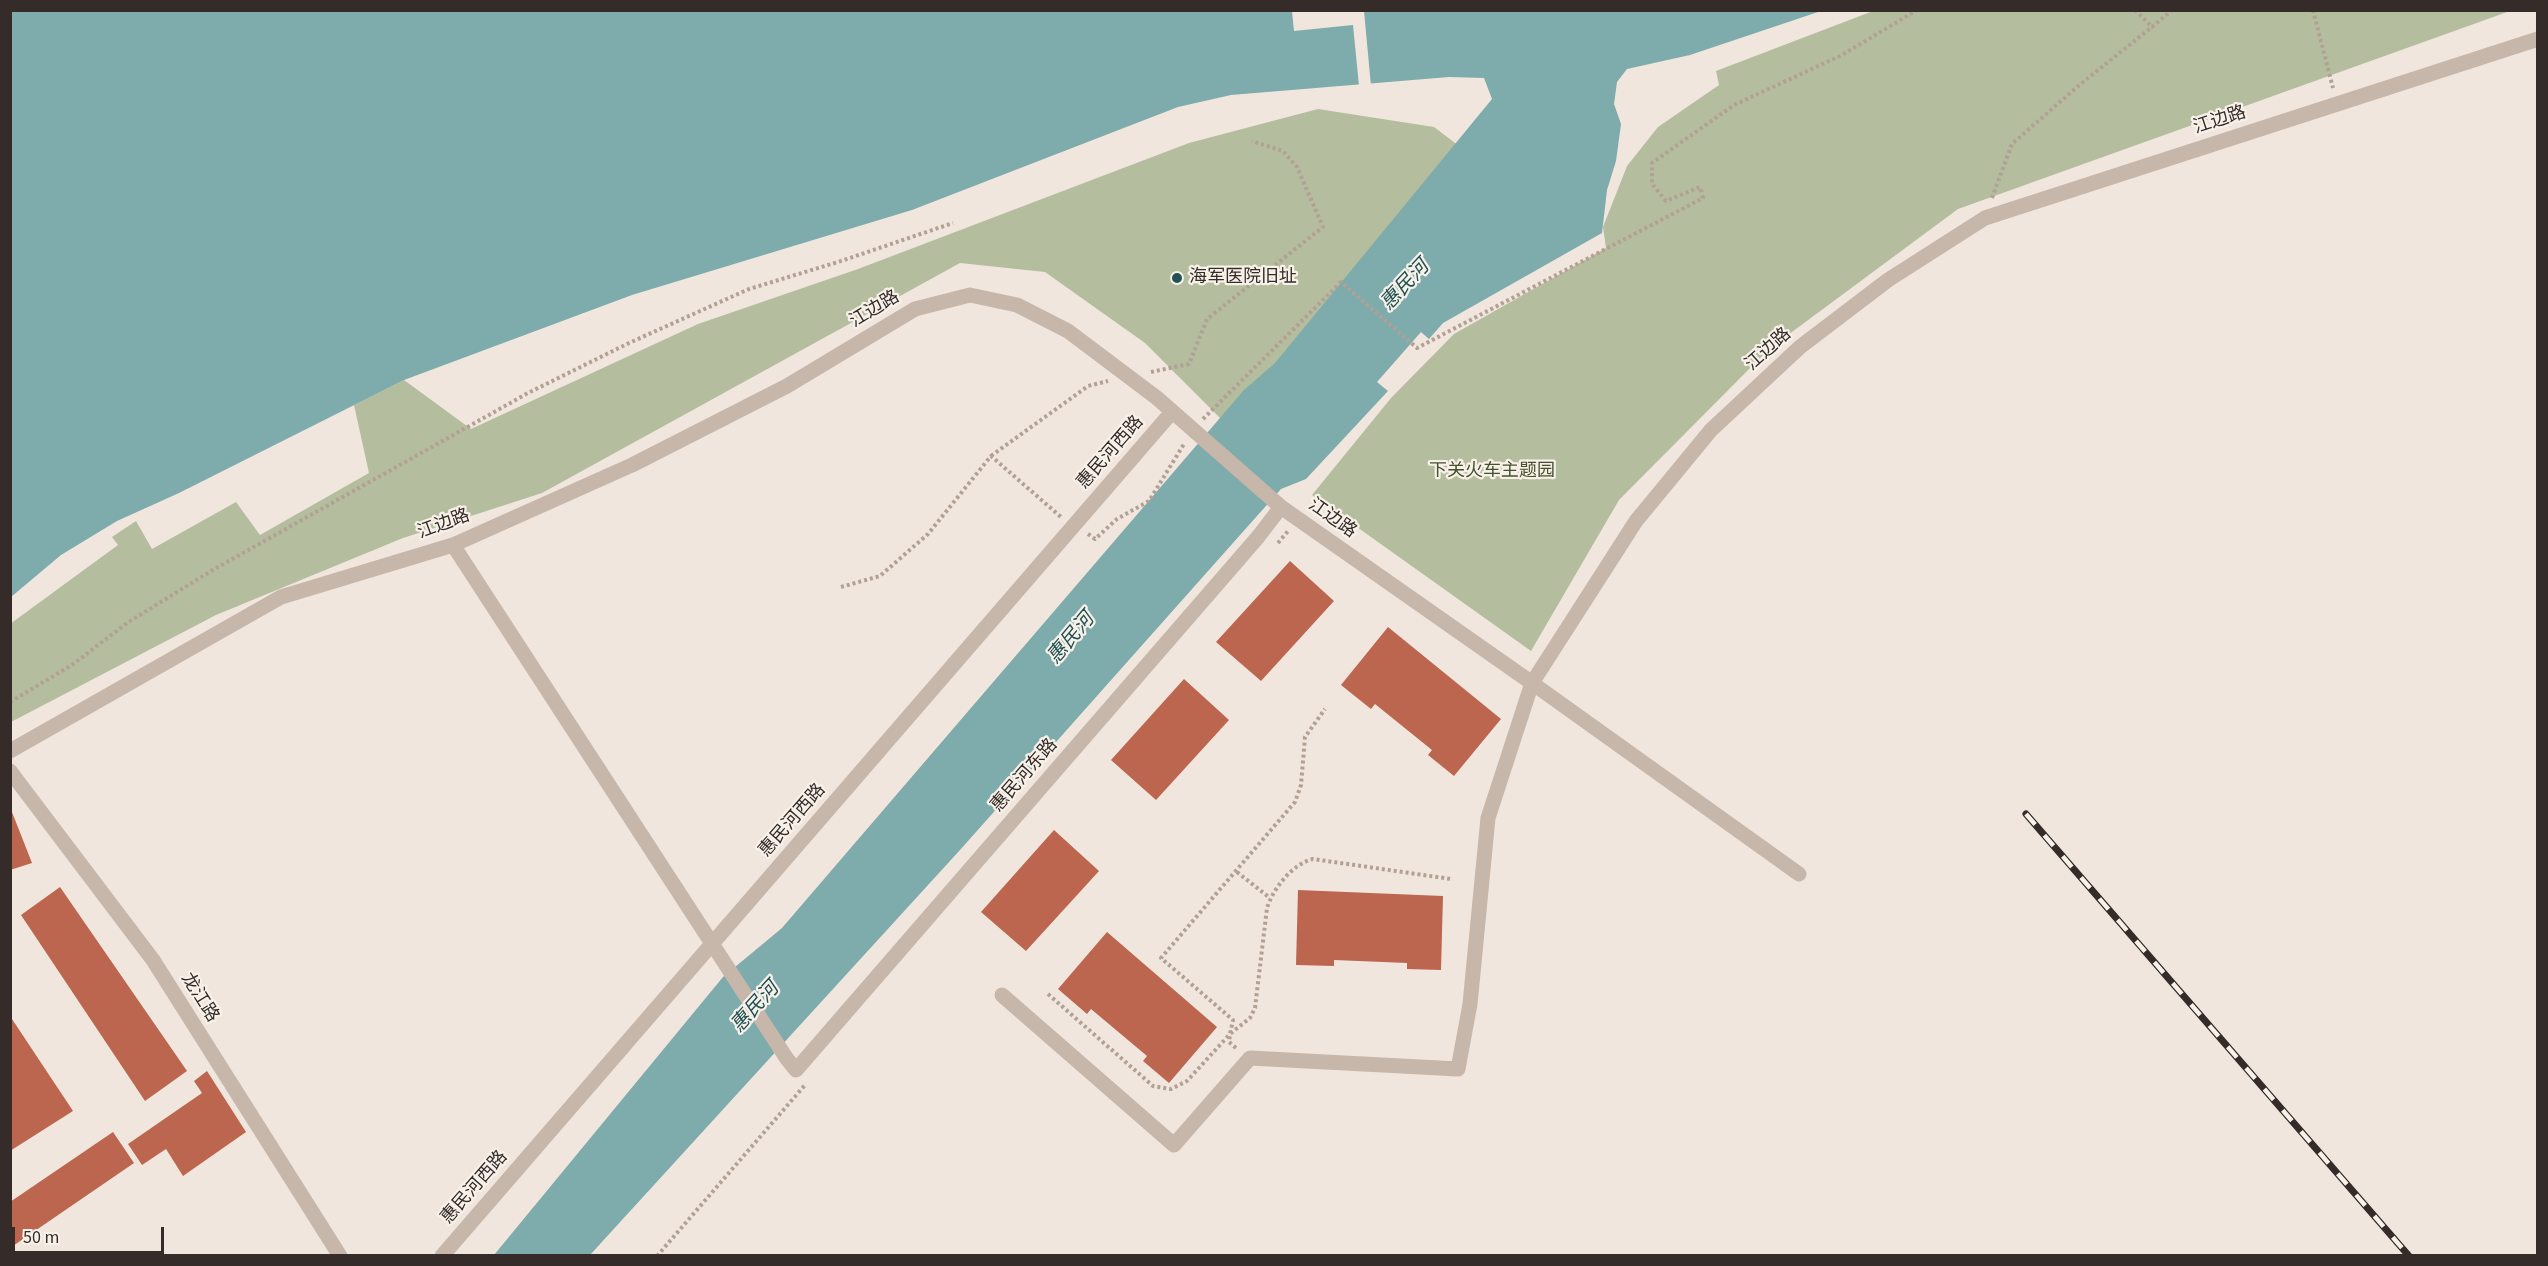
<!DOCTYPE html>
<html>
<head>
<meta charset="utf-8">
<style>
	body { margin:0 }
	#map { position:relative; width:2548px; height:1266px; overflow:hidden; background:#f0e6dd; font-family:"Source Sans 3",sans-serif }
	canvas { display:block }
	.frame { position:absolute; inset:0; border:12px solid #352c29; pointer-events:none }
	.scale { position:absolute; left:12px; top:1227px; width:152px; height:27px; box-sizing:border-box; border:3px solid #352c29; border-top:0; padding-left:8px; font-size:18px; line-height:21px; white-space:nowrap; color:#352c29; -webkit-text-stroke:4px #f8f1e9; paint-order:stroke }
</style>
</head>
<body>
<div id="map">
<canvas width="2548" height="1266"></canvas>
<div class="frame"></div>
<div class="scale">50 m</div>
</div>
<script>
const context = document.querySelector('canvas').getContext('2d');
context.lineJoin = 'round';
function fill(path, color) {
  context.fillStyle = color;
  context.fill(path, 'evenodd');
}
function strokePath(path, color, width, dash) {
  context.strokeStyle = color;
  context.lineWidth = width;
  context.lineCap = dash ? 'butt' : 'round';
  context.setLineDash(dash || []);
  context.stroke(path);
}
function label(font, color, halo, rows, align = 'center') {
  context.font = font + ' "Source Sans 3","Noto Sans SC",sans-serif';
  context.lineWidth = 4.5;
  context.setLineDash([]);
  context.textBaseline = 'middle';
  context.strokeStyle = halo;
  context.fillStyle = color;
  for (const [text, x, y, turn = 0] of rows) {
    context.save();
    context.translate(x, y);
    context.rotate((+turn || 0) * Math.PI / 180);
    context.textAlign = isNaN(turn) ? turn : align;
    if (halo) context.strokeText(text, 0, 0);
    context.fillText(text, 0, 0);
    context.restore();
  }
}
fill(new Path2D(`
	M2101,10L2510,11L1958,209L1769,349L1619,500L1531,651L1312,495L1391,398L1454,334L1606,248L1603,227L1627,166L1658,127L1719,85L1716,71L1873,11Z
	M1318,109L1434,127L1459,146L1229,427L1145,343L1045,272L960,263L542,493L403,538L216,615L11,722L10,624L118,545L112,537L136,521L152,549L236,502L260,535L369,473L354,405L404,380L471,429L698,324L858,269L1189,143Z`), '#b4be9e');
fill(new Path2D(`
	M11,11H1821L1690,55L1627,69L1617,82L1614,104L1621,124L1616,161L1607,190L1602,233L1443,323L1429,339L1421,332L1377,382L1388,391L1306,479L1281,489L960,850L590,1255H494L723,977L782,928L1244,390L1275,363L1492,99L1484,78L1449,77L1231,95L1178,107L912,210L632,295L404,380L179,493L117,521L61,555L11,597Z`), '#7eabab');
fill(new Path2D(`
	M1292,11H1364L1371,86H1359L1353,25L1294,31Z`), '#f0e6dd');
fill(new Path2D(`
	M1290,561L1334,601L1261,681L1216,642Z
	M1388,627L1501,719L1454,776L1428,755L1432,750L1375,704L1371,709L1341,685Z
	M1184,679L1229,720L1156,800L1111,760Z
	M10,807L32,863L10,870Z
	M1054,830L1099,871L1026,951L981,912Z
	M60,887L187,1071L145,1101L21,915Z
	M1298,890L1443,896L1441,970L1407,969V963L1334,960V966L1296,965Z
	M1107,932L1217,1027L1169,1083L1143,1061L1147,1056L1091,1009L1087,1014L1058,989Z
	M10,1016L73,1111L10,1151Z
	M207,1071L246,1132L183,1176L166,1149L142,1165L128,1144L202,1093L194,1081Z
	M113,1132L134,1163L10,1248V1202Z`), '#bc664f');
strokePath(new Path2D(`
	M2135,10L2152,27L2172,10
	M2313,10L2333,88
	M1992,198L2012,144L2077,87L2152,27
	M1151,372L1189,364L1207,319L1323,227L1297,167L1283,151L1252,141
	M1203,419L1341,282L1417,348L1703,198L1700,187L1666,201L1652,184V163L1734,105L1842,55L1917,10
	M991,456L1088,386L1108,381
	M1088,534L1095,539L1117,519L1149,501L1184,444
	M1278,543L1288,531
	M841,587L880,576L928,534L991,456L1061,517
	M10,702L72,665L127,623L211,571L528,393L629,343L749,289L838,262L953,223
	M1237,872L1270,898
	M1048,994L1153,1086L1171,1089L1187,1081L1230,1034L1233,1020L1161,958L1295,802L1301,785L1305,737L1325,709
	M1236,1048L1229,1042L1230,1034L1250,1018L1255,1008L1267,908C1273,889 1292,864 1313,859L1451,879
	M657,1256L805,1085`), '#b3a094', 4, [3, 3]);
strokePath(new Path2D(`
	M453,545L787,1059L796,1070L1258,537L1281,507
	M10,751L281,597L453,545L632,465L787,386L915,309L970,295L1017,305L1068,331L1157,398L1281,507L1532,683L1636,521L1711,430L1800,347L1888,280L1985,218L2538,39
	M10,771L153,960L340,1256
	M1002,995L1174,1145L1250,1058L1458,1069L1470,1004L1488,818L1532,683L1799,874
	M442,1256L1172,412`), '#c7b6aa', 15);
const rail = new Path2D(`
	M2026,814L2409,1256`);
strokePath(rail, '#352c29', 7);
strokePath(rail, '#f8f1e9', 4.5, [14]);
for (const [x, y, r, color] of [
	[1177,278,6,"#225253"]
]) {
  const dot = new Path2D();
  dot.arc(x, y, r, 0, 2 * Math.PI);
  context.fillStyle = color;
  context.fill(dot);
  strokePath(dot, '#f8f1e9', 2);
}
label('18px', '#352c29', '#f8f1e9', [
	["江边路",2220,121,-18],
	["江边路",875,310,-31],
	["江边路",1769,350,-42],
	["惠民河西路",1111,453,-49],
	["江边路",1332,519,35],
	["江边路",444,525,-20],
	["惠民河东路",1025,776,-49],
	["惠民河西路",793,821,-49],
	["龙江路",199,998,58],
	["惠民河西路",475,1188,-49]
]);
label('18px', '#352c29', '#f8f1e9', [
	["海军医院旧址",1189,278]
], 'left');
label('18px', '#46522e', '#f8f1e9', [
	["下关火车主题园",1492,472]
]);
label('italic 20px', '#225253', '#f8f1e9', [
	["惠民河",1406,286,-47],
	["惠民河",1072,639,-50],
	["惠民河",756,1008,-48]
]);
</script>
</body>
</html>
